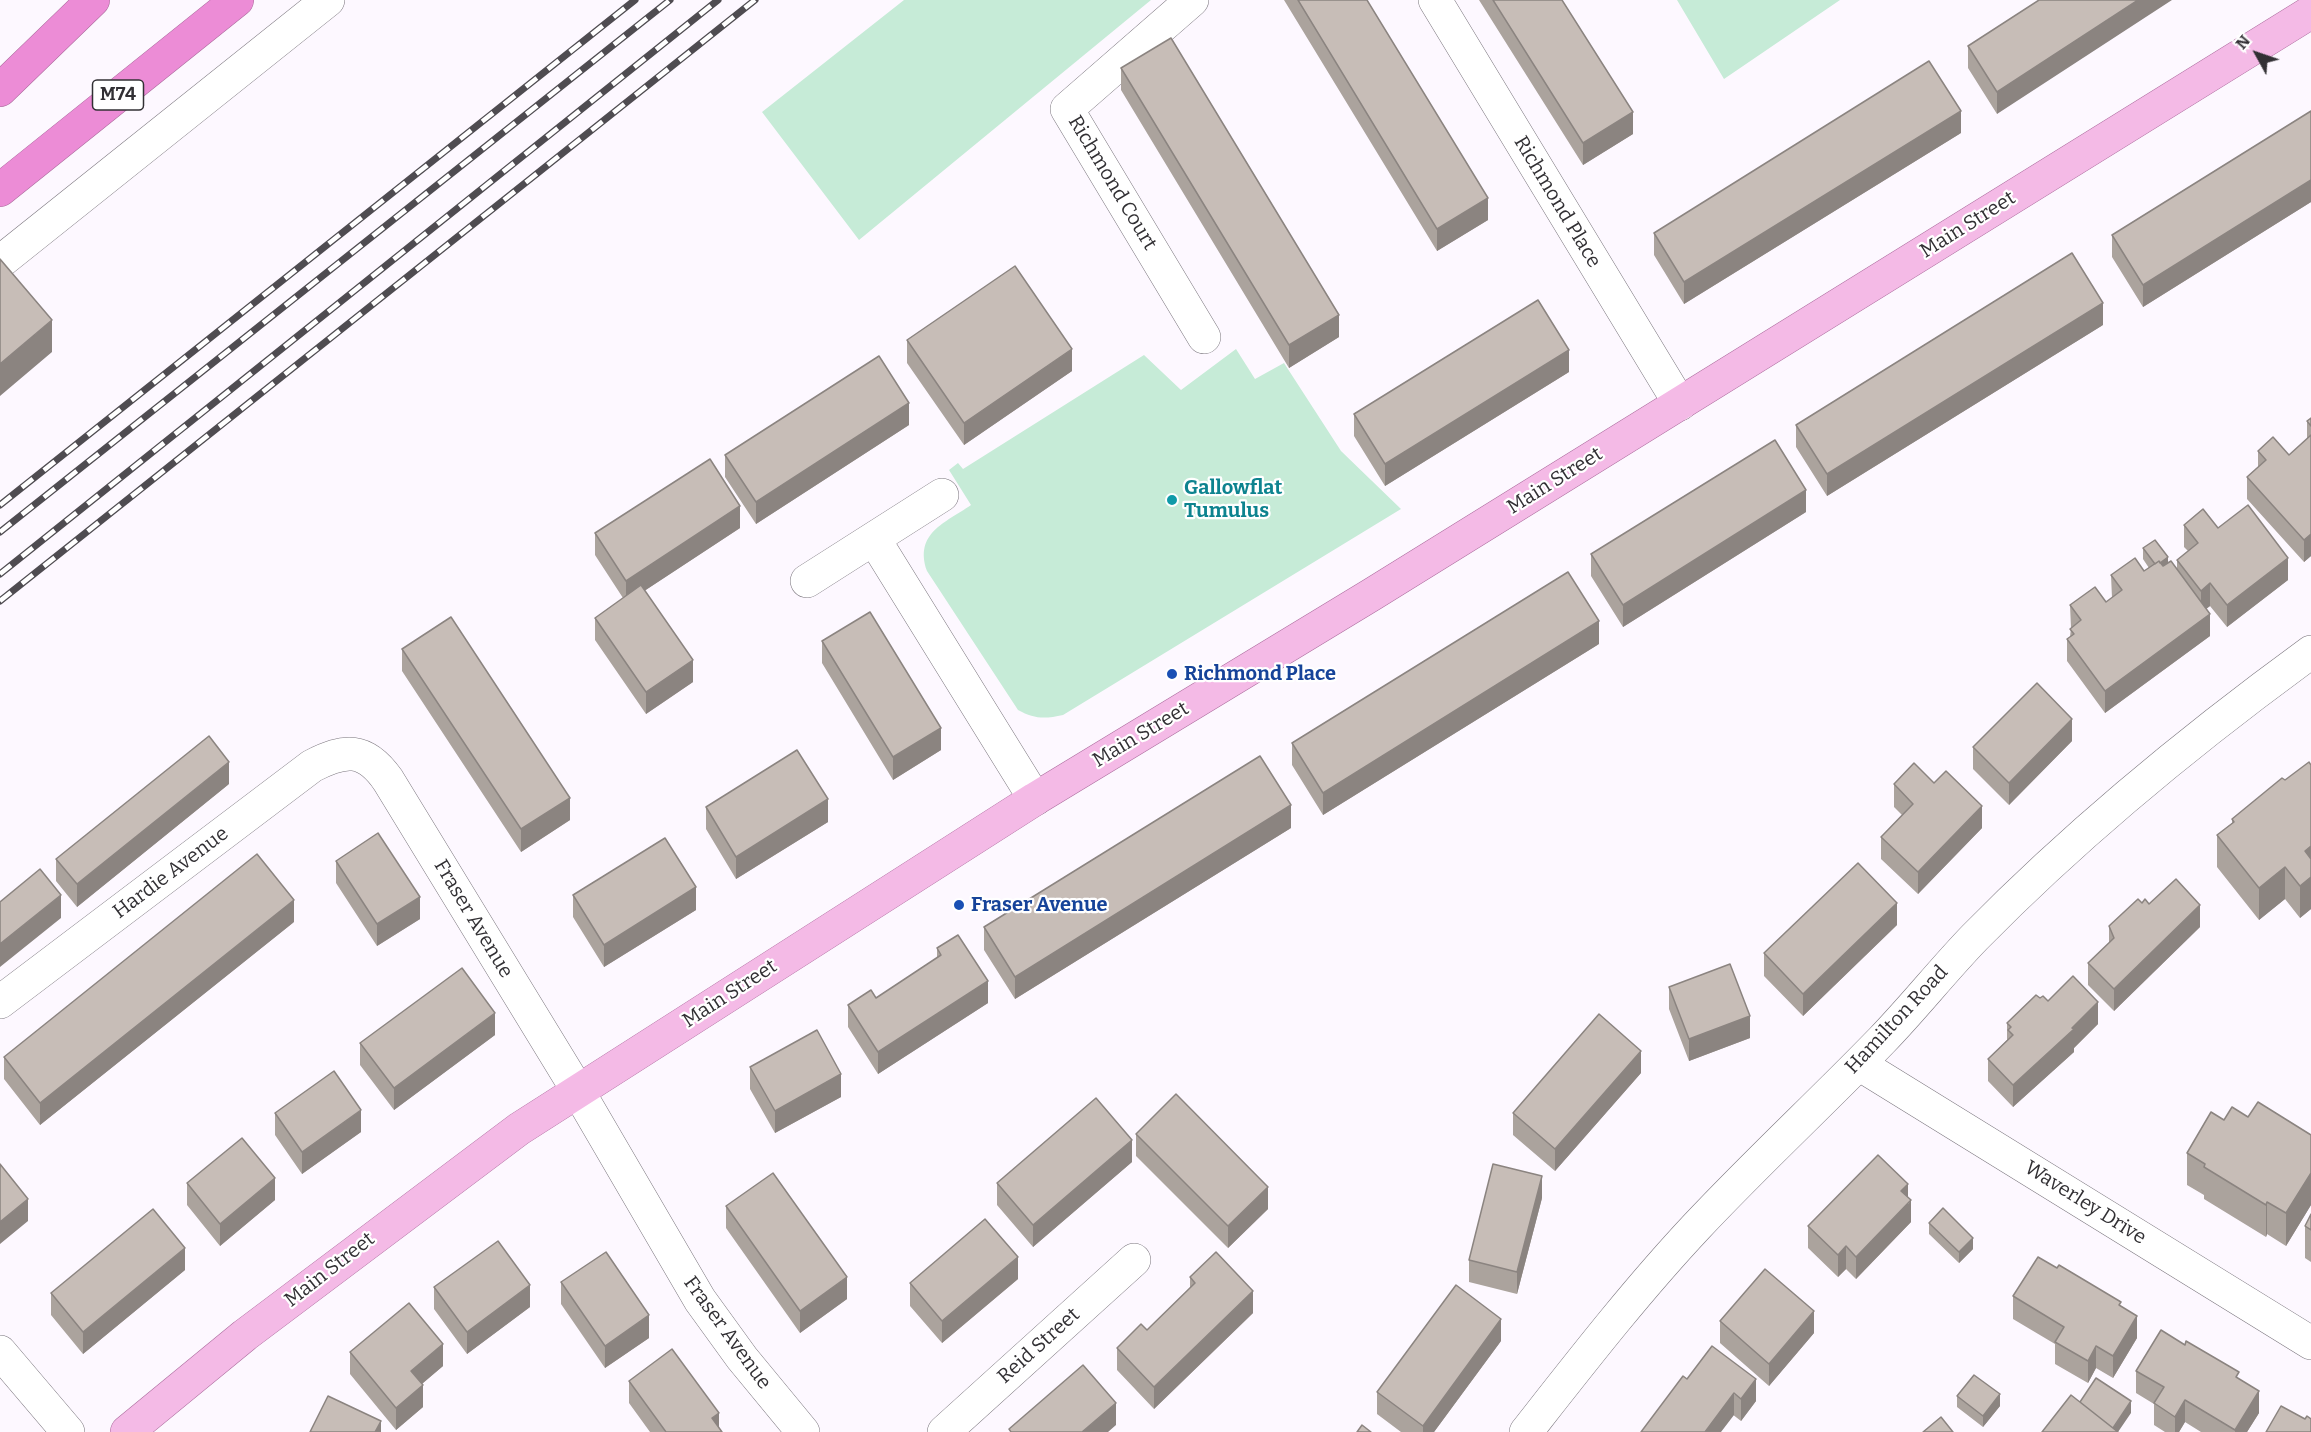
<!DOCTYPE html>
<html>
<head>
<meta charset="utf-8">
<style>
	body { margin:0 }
	#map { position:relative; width:2311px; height:1432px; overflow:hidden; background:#fdf8ff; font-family:Bitter,serif }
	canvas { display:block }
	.north { position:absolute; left:2227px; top:24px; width:60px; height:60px; -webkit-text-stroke:4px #fff; paint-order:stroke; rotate:310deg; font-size:16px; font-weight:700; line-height:24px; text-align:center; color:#323034 }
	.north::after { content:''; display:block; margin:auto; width:21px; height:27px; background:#323034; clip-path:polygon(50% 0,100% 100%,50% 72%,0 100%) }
</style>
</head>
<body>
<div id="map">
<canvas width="2311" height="1432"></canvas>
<div class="north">N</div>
</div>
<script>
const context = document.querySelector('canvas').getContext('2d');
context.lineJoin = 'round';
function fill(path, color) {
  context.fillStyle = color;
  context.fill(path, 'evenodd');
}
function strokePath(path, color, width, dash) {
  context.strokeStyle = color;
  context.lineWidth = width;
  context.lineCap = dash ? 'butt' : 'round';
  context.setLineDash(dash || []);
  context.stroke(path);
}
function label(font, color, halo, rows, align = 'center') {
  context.font = font + ' Bitter,serif';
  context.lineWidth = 4.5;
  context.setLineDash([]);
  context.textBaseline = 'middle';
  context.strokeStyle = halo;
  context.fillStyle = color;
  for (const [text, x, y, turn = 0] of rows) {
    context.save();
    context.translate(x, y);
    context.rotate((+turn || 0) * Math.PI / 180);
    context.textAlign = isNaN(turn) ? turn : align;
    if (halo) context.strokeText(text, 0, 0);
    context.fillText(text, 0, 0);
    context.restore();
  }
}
fill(new Path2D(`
	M904,0H1151L859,240L762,112Z
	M1677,0H1840L1724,79Z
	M1236,349L1255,379L1284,363L1341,451L1401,509L1063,715C1045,719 1034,719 1018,710L927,571C914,533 945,523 971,505L949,470L958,463L963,469L1144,355L1181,390Z`), '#c6ebd7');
const minor = new Path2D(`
	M1192,0L1067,109L1204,337
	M1435,0L1680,404
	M0,262L328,0
	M874,539L1035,799
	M807,581L942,495
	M0,1002L312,766C345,749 365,747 388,780L578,1091L700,1300L742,1358L803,1432
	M1859,1064L2311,1343
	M0,1352L68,1432
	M944,1432L1134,1260
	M1526,1432C1581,1362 1636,1291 1697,1226C1757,1162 1821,1103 1882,1040C1914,1007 1943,970 1975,937C2078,832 2193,738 2311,652`);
const major = new Path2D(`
	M127,1432L245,1335L519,1129L1035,799L1371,595L2311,12`);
const highway = new Path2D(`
	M0,90L93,0
	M0,190L237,0`);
strokePath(minor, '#7b767e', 34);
strokePath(major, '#ab6c9d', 34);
strokePath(highway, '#ab6c9d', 34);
strokePath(minor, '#fff', 33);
strokePath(major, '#f4bae6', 33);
strokePath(highway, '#ec8cd6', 33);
const rail = new Path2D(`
	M0,505L635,0
	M0,532L670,0
	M0,574L718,0
	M0,601L755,0`);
strokePath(rail, '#4f4c51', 7);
strokePath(rail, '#fff', 4.5, [14]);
fill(new Path2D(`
	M1284,0H1367L1488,220L1437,251Z
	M1479,0H1562L1633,134L1583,165Z
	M2039,0L1997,114L1968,68V46Z
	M1121,68L1339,337L1289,368L1121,90Z
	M2311,111V202L2143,307L2112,257V235Z
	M1961,133L1684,304L1654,255V233Z
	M2103,325L1827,496L1796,447V425Z
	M907,340L1072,371L964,445L907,363Z
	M1569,372L1385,486L1354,436V414Z
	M2311,418V556L2304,562L2247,499V477L2258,467V451L2289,455L2307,439V421Z
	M909,425L756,524L725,477V455Z
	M1806,512L1623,627L1591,576V554Z
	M2184,525L2218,528L2288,580L2227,627L2210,606L2206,609L2210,636L2105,713L2067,661V639L2070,637L2071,628L2070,605L2106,602L2112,598L2111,575L2144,571L2149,568L2143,559V548L2177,569V560L2188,551L2184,547Z
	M740,528L644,591L693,682L646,714L595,640V618L623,598L595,555V533Z
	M822,641L941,750L893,780L822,663Z
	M1599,644L1323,815L1292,765V743Z
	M402,649L570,820L521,852L402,671Z
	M2072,741L2009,805L1973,769V747Z
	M2311,765V909L2300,918L2285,899L2259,920L2217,867V835L2232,823V819L2285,780Z
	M229,784L77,907L56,881V859Z
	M1894,784L1982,828L1918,894L1881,859V837L1902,815L1894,807Z
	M706,807L828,822L736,879L706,829Z
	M1291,828L1015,999L984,950V927Z
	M336,861L420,919L377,946L336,883Z
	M573,895L696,910L604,967L573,917Z
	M2142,903L2149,904L2200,927L2114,1011L2088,985V963L2109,943V926Z
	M294,922L40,1125L4,1079V1057Z
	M1897,925L1803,1016L1764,976V953Z
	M937,948L988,1003L878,1074L848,1027V1005L876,998L937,958Z
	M1669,987L1750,1038L1689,1061L1669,1009Z
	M2040,998L2048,1001L2098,1024L2074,1048V1052L2013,1107L1988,1081V1059L2007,1040V1023Z
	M495,1035L394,1110L360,1065V1043Z
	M750,1067L841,1097L775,1133L750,1089Z
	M1641,1073L1555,1171L1513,1135V1113Z
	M275,1113L361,1132L302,1174L275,1135Z
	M2248,1117L2311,1135V1205L2286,1246L2267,1234L2266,1237L2204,1199V1195L2187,1185V1153L2224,1120Z
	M1136,1134L1268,1209L1228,1248L1136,1156Z
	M1132,1162L1033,1247L997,1205V1183Z
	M187,1183L275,1200L220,1246L187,1205Z
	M1542,1198L1517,1294L1469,1282V1260Z
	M726,1206L847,1299L800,1333L726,1228Z
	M2311,1214V1262L2305,1258V1226Z
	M1911,1222L1856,1279L1846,1269L1838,1277L1808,1248V1226Z
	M1929,1223L1973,1249L1959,1263L1929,1234Z
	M185,1270L83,1354L51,1315V1293Z
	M1190,1277L1253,1313L1154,1409L1117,1370V1348L1147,1330L1190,1288Z
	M1018,1279L942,1343L910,1306V1283Z
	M561,1282L649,1338L605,1368L561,1304Z
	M434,1287L530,1307L467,1354L434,1309Z
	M2013,1296L2121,1306L2137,1338L2113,1378L2096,1368L2088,1383L2055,1364V1344L2013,1319Z
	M1720,1321L1814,1333L1769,1386L1720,1343Z
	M1501,1341L1434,1432H1401L1377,1414V1392Z
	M350,1352L443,1366L422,1384L423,1407L396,1430L350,1374Z
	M2136,1371L2239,1379L2259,1413L2247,1432H2201L2185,1422L2179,1432H2165L2154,1425V1404L2136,1393Z
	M1687,1379L1756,1401L1741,1421Z
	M629,1381L719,1428L722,1432H650L629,1403Z
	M1957,1396L2000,1406L1983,1427L1957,1407Z`), '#aba39d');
fill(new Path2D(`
	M2138,0H2172L1997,114V92Z
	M1961,111V133L1684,304V282Z
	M1633,112V134L1583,165V143Z
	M2311,180V202L2143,307V285Z
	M1488,198V220L1437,251V229Z
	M2103,303V325L1827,496V474Z
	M1339,315V337L1289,368V345Z
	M52,320V352L0,396V364Z
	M1072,349V371L964,445V423Z
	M1569,350V372L1385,486V464Z
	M909,403V425L756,524V502Z
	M1806,490V512L1623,627V605Z
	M740,506V528L626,603V581Z
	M2311,534V556L2304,562V540Z
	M2168,557V569L2156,566Z
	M2288,558V580L2227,627V605Z
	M2210,583V606L2201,613V591Z
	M2210,614V636L2105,713V691Z
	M1599,621V644L1323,815V793Z
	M693,660V682L646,714V692Z
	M2072,719V741L2009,805V783Z
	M941,728V750L893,780V757Z
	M229,762V784L77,907V884Z
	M570,798V820L521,852V829Z
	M828,799V822L736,879V857Z
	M1291,805V828L1015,999V977Z
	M1982,806V828L1918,894V872Z
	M2311,846V909L2300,918V886L2305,851Z
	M2285,867V899L2259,920V888Z
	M696,887V910L604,967V945Z
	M61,895V918L0,967V944Z
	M420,897V919L377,946V924Z
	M294,900V922L40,1125V1103Z
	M1897,903V925L1803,1016V994Z
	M2200,905V927L2114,1011V989Z
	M988,981V1003L878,1074V1052Z
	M2098,1002V1024L2074,1048V1052L2013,1107V1085Z
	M495,1013V1035L394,1110V1088Z
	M1750,1016V1038L1689,1061V1039Z
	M1641,1051V1073L1555,1171V1149Z
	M841,1074V1097L775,1133V1111Z
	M361,1110V1132L302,1174V1152Z
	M1132,1140V1162L1033,1247V1225Z
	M2311,1173V1205L2286,1246V1213Z
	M1542,1176V1198L1517,1294V1272Z
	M275,1178V1200L220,1246V1224Z
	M1908,1184V1204L1911,1200V1222L1856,1279V1257L1901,1191Z
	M1268,1187V1209L1228,1248V1226Z
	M28,1199V1221L0,1244V1222Z
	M2267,1202V1234L2266,1237V1205Z
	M1973,1238V1249L1959,1263V1252Z
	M1846,1246V1269L1838,1277V1255Z
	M185,1248V1270L83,1354V1332Z
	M1018,1257V1279L942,1343V1321Z
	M847,1277V1299L800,1333V1311Z
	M530,1285V1307L467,1354V1332Z
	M1253,1291V1313L1154,1409V1387Z
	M1814,1311V1333L1769,1386V1364Z
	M649,1315V1338L605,1368V1346Z
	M2137,1316V1338L2113,1378V1356Z
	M1501,1319V1341L1434,1432H1423V1426Z
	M443,1344V1366L411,1393V1371Z
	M2096,1346V1368L2088,1383V1361Z
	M1756,1379V1401L1741,1421V1399Z
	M423,1385V1407L396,1430V1408Z
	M2259,1391V1413L2247,1432H2235V1430Z
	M1734,1393V1415L1721,1432H1705Z
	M2000,1394V1406L1983,1427V1416Z
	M2185,1400V1422L2179,1432H2175V1417Z
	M2131,1401V1413L2118,1432L2112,1430Z
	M1116,1403V1425L1108,1432H1082Z
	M719,1413V1432L712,1418Z
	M381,1421V1432H375Z`), '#8b8480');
const building = new Path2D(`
	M1298,0H1367L1488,198L1437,229Z
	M1493,0H1562L1633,112L1583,143Z
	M2039,0H2138L1997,92L1968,46Z
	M1171,38L1339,315L1289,345L1121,68Z
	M1929,61L1961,111L1684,282L1654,233Z
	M2311,111V180L2143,285L2112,235Z
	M2072,253L2103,303L1827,474L1796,425Z
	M0,259L52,320L0,364Z
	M1015,266L1072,349L964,423L907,340Z
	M1538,300L1569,350L1385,464L1354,414Z
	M879,356L909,403L756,502L725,455Z
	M2311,418V426L2307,421Z
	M2311,435V534L2304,540L2247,477L2266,460L2258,451L2273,437L2289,455Z
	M1775,440L1806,490L1623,605L1591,554Z
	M710,459L740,506L626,581L595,533Z
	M2248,505L2288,558L2227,605L2210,583L2201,591L2177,560L2198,543L2184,525L2203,509L2218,528Z
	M2155,540L2168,557L2160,563L2159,561L2155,564L2143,548Z
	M2135,558L2144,571L2159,561L2163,566L2171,561L2210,614L2105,691L2067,639L2074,634L2070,629L2081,620L2070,605L2095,587L2106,602L2122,590L2111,575Z
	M1568,572L1599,621L1323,793L1292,743Z
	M641,585L693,660L646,692L595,618Z
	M870,612L941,728L893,757L822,641Z
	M451,617L570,798L521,829L402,649Z
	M2037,683L2072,719L2009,783L1973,747Z
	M209,736L229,762L77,884L56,859Z
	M797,750L828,799L736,857L706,807Z
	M1260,756L1291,805L1015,977L984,927Z
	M2309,762L2311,765V846L2305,851L2311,859V877L2300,886L2285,867L2259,888L2217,835L2234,822L2232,819L2282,778L2285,780Z
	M1914,763L1934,783L1946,771L1982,806L1918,872L1881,837L1913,804L1894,784Z
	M378,833L420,897L377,924L336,861Z
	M665,838L696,887L604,945L573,895Z
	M257,854L294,900L40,1103L4,1057Z
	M1858,863L1897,903L1803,994L1764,953Z
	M40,869L61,895L0,944V902Z
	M2176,879L2200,905L2114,989L2088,963L2114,938L2109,926L2138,899L2142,903L2145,899L2149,904Z
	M958,935L988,981L878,1052L848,1005L871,990L876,998L941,955L937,948Z
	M1730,964L1750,1016L1689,1039L1669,987Z
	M462,968L495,1013L394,1088L360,1043Z
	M2073,976L2098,1002L2072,1028L2074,1029L2013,1085L1988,1059L2013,1035L2008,1030L2011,1027L2007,1023L2036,995L2040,998L2043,996L2048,1001Z
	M1599,1014L1641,1051L1555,1149L1513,1113Z
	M817,1030L841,1074L775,1111L750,1067Z
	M334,1071L361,1110L302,1152L275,1113Z
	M1176,1094L1268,1187L1228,1226L1136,1134Z
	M1096,1098L1132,1140L1033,1225L997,1183Z
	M2258,1102L2311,1135V1173L2286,1213L2267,1202L2266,1205L2204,1167L2205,1164L2187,1153L2211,1112L2224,1120L2232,1107L2248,1117Z
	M242,1138L275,1178L220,1224L187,1183Z
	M1878,1155L1908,1184L1901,1191L1911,1200L1856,1257L1846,1246L1838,1255L1808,1226Z
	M0,1164L28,1199L0,1222Z
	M1493,1164L1542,1176L1517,1272L1469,1260Z
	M773,1173L847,1277L800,1311L726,1206Z
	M1943,1208L1973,1238L1959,1252L1929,1223Z
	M153,1209L185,1248L83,1332L51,1293Z
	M2311,1214V1230L2305,1226Z
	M985,1219L1018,1257L942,1321L910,1283Z
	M498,1241L530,1285L467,1332L434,1287Z
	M606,1252L649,1315L605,1346L561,1282Z
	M1216,1252L1253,1291L1154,1387L1117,1348L1141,1324L1147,1330L1195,1283L1190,1277Z
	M2038,1257L2057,1268L2059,1265L2121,1302L2119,1305L2137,1316L2113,1356L2096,1346L2088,1361L2055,1342L2064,1327L2013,1296Z
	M1765,1269L1814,1311L1769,1364L1720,1321Z
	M1456,1285L1501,1319L1423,1426L1377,1392Z
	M409,1303L443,1344L411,1371L423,1385L396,1408L350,1352Z
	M2161,1330L2185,1345L2186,1341L2239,1372L2236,1377L2259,1391L2235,1430L2185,1400L2175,1417L2154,1403L2164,1387L2136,1371Z
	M1712,1346L1756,1379L1741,1399L1734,1393L1705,1432H1641L1683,1376L1687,1379Z
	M672,1349L719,1413L712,1418L722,1432H666L629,1381Z
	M1083,1365L1116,1403L1082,1432H1011L1009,1429Z
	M1974,1375L2000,1394L1983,1416L1957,1396Z
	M2096,1378L2131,1401L2113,1428L2080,1402Z
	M2071,1395L2118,1432H2042Z
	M328,1396L381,1421L375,1432H310Z
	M2281,1406L2305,1419L2307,1416L2311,1419V1432H2266Z
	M1941,1417L1953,1432H1923Z
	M1362,1425L1371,1432H1357Z`);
fill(building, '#c7bdb7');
strokePath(building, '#8b8480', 1.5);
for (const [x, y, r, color] of [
	[1172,500,6,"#0f9aa8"],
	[1172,674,6,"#1a4fb4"],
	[959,905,6,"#1a4fb4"]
]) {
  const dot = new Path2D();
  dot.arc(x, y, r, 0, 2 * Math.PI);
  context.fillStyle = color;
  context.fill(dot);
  strokePath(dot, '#fff', 2);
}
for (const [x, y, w] of [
	[118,95,51]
]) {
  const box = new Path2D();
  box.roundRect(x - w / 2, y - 15, w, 30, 4.5);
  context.fillStyle = '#fff';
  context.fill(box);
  strokePath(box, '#323034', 1.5);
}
label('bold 18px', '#323034', null, [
	["M74",118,95]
]);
label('20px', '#323034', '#fff', [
	["Richmond Court",1112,183,59],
	["Richmond Place",1557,202,59],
	["Main Street",1968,225,-32],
	["Main Street",1555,481,-32],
	["Main Street",1141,735,-31],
	["Hardie Avenue",171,873,-37],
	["Fraser Avenue",473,919,59],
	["Main Street",730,994,-33],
	["Hamilton Road",1897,1020,-47],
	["Waverley Drive",2085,1203,32],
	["Main Street",330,1270,-38],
	["Fraser Avenue",727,1333,54],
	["Reid Street",1039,1346,-42]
]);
label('bold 20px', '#0d838f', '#fff', [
	["Gallowflat",1184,488],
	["Tumulus",1184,511]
], 'left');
label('bold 20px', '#164399', '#fff', [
	["Richmond Place",1184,674],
	["Fraser Avenue",971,905]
], 'left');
</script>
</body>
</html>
